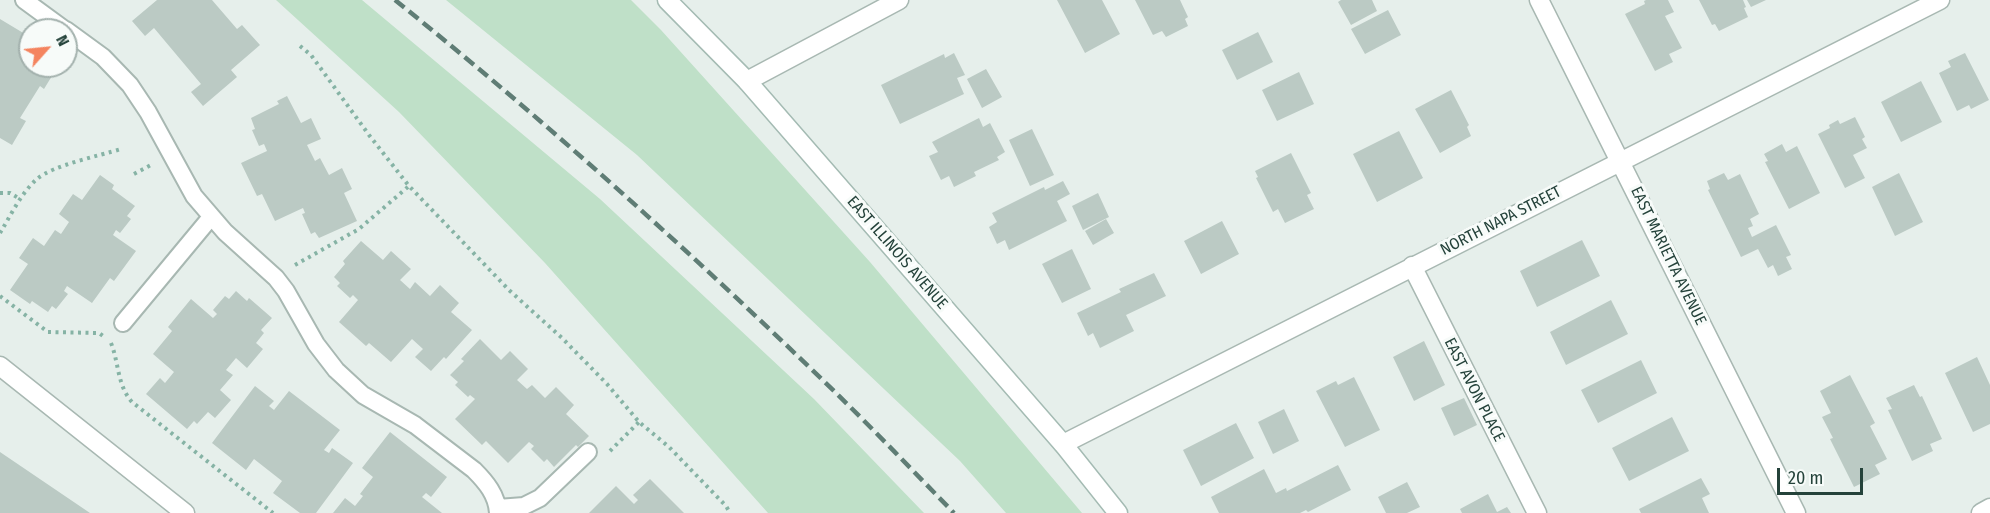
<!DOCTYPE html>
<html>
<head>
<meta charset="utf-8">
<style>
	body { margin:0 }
	#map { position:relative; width:1990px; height:513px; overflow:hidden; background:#e6efeb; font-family:"Fira Sans Condensed",sans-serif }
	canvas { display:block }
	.north { position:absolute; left:18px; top:18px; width:60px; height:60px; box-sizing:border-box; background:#f7fbf9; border:2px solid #a3b1ad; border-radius:50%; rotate:63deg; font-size:16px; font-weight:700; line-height:24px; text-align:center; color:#24423a }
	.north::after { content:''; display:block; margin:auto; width:21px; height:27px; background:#f4845f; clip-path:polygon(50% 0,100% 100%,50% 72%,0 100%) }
	.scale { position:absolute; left:1777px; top:468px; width:86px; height:27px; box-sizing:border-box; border:3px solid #24423a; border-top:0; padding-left:8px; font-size:18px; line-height:21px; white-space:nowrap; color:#24423a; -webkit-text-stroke:4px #f7fbf9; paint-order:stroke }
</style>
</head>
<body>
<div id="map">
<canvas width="1990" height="513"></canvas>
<div class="north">N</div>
<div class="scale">20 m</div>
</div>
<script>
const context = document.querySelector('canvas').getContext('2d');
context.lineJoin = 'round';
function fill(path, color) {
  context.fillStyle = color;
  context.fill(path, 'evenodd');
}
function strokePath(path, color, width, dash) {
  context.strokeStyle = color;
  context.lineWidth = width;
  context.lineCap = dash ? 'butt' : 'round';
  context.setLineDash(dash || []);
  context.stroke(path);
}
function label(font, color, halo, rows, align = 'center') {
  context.font = font + ' "Fira Sans Condensed",sans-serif';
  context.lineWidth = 6;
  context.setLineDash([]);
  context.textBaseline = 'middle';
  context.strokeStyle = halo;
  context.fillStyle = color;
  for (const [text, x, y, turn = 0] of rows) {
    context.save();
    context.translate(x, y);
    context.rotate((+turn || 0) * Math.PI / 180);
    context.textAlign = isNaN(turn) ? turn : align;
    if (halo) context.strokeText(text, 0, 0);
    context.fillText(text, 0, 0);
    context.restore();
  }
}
fill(new Path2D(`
	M276,0H362L600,199L814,399L924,513H768L545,263L399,112Z
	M446,0H631L661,30L870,262L1082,513H1006L960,461L637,155Z`), '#bfe0c8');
fill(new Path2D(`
	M157,0H212L237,29L242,25L260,45L231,70L237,77L203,106L191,92L201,84L154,28L145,36L132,21Z
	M1057,0H1102L1120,34L1085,53Z
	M1135,0H1180L1188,17L1185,19L1188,26L1166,37L1162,31L1153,35Z
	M1341,0H1372L1377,11L1351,25L1338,2Z
	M1646,0H1668L1674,12L1665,16L1682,48L1669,54L1673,62L1655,71L1625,14L1645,4L1644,1Z
	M1699,0H1743L1746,7L1744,8L1748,17L1719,31L1715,24L1712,25Z
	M1747,0H1766L1751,7Z
	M1388,10L1401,35L1365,54L1351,29Z
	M0,19L30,37L27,46L30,48V66H58L44,89L40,86L20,118L26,121L12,145L0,138Z
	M1258,32L1273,62L1237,80L1222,50Z
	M954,53L965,75L957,78L964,94L900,124L881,85L944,54L945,58Z
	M1965,53L1989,100L1971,109L1969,105L1957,111L1939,73L1951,67L1948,61Z
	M986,69L1002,97L982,108L967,79Z
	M1299,72L1314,104L1277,121L1262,90Z
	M1921,81L1942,122L1901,142L1881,102Z
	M1451,90L1469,125L1467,127L1471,136L1440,153L1415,109Z
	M287,96L301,123L311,118L321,139L307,145L315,161L320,158L329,175L342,168L352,189L344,193L357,221L319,238L315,232L311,234L302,214L305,213L303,208L275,221L262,194L257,196L241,163L267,151L264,144L259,146L252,130L255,129L251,118L279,104L277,101Z
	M1855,117L1865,137L1862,139L1867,148L1853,155L1865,178L1845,188L1818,134L1830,128L1829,125L1838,120L1840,124Z
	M979,118L983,127L990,123L1005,152L997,157L999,160L974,172L976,176L954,187L949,176L941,180L929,156L938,152L932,142Z
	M1032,129L1054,175L1030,186L1009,140Z
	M1399,131L1423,178L1377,202L1353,154Z
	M1782,144L1786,152L1797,146L1820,193L1789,209L1765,162L1768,161L1764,154Z
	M1291,153L1311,193L1307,195L1314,209L1285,223L1278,209L1273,212L1256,178L1258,177L1255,171Z
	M1724,173L1728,180L1740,174L1759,214L1750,219L1753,226L1748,228L1752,237L1776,225L1791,255L1786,257L1792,269L1778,276L1773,265L1768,268L1758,249L1741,257L1708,190L1710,189L1707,181Z
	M1899,173L1923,222L1895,236L1872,187Z
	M100,175L114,185L112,189L135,206L127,216L131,219L120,233L116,230L113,235L136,251L114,281L110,278L92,303L67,286L64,291L68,294L56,309L52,306L48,312L32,301L30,304L10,290L28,264L19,258L33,238L44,246L55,230L61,234L69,222L59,214L73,194L82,200Z
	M1063,181L1070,194L1057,201L1067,221L1009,250L1005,240L997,244L989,227L997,222L992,213L1044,187L1045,190Z
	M1098,193L1109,217L1083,230L1072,206Z
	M1106,219L1114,233L1093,245L1085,231Z
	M1222,221L1239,254L1201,274L1184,241Z
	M1582,240L1600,276L1537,307L1520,271Z
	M361,241L383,260L391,251L411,269L400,280L410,289L415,282L430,296L440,285L459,303L451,312L472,330L446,359L444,357L431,371L415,357L423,349L412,339L391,362L369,343L366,346L339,322L358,300L353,295L350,298L337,286L340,283L334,277L345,264L343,261Z
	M1072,249L1091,289L1062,303L1042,264Z
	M1154,273L1166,296L1126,315L1134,331L1100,348L1093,333L1088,336L1077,313L1121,292L1119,289Z
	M236,291L247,301L249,298L272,318L261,330L264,333L256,343L263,349L247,368L236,358L226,370L233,375L220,390L231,400L215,418L208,412L197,424L194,421L187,429L146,394L160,378L165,383L174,372L153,354L172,331L168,327L191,299L213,318L217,314L213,310L225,296L229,299Z
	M1611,300L1628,334L1566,365L1550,332Z
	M480,339L501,360L510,351L528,369L517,380L527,389L532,385L545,398L556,387L574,405L566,414L589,436L578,447L576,445L554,467L547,459L544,462L531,449L534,446L529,442L508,463L486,441L482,445L455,419L475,399L470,395L468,397L455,385L458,382L450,375L464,361L461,359Z
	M1424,341L1445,385L1414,401L1393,357Z
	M1977,357L1990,385V424L1973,432L1945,373Z
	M1641,360L1657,393L1598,423L1581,390Z
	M1850,375L1875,423L1870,426L1887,459L1875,465L1880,474L1854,487L1830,439L1833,438L1822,417L1831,413L1820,391Z
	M1354,377L1380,430L1345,447L1316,391L1336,381L1338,385Z
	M1914,385L1920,397L1922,396L1942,439L1930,444L1933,451L1912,461L1888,410L1892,409L1886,398Z
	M255,386L274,401L269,406L274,410L289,391L340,430L324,450L329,453L332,448L353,463L316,513H300L273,493L282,481L254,459L246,470L212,443Z
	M1464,398L1477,425L1454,436L1441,408Z
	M1284,409L1299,441L1273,454L1258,422Z
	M1672,417L1689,451L1629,481L1612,448Z
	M1236,423L1254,458L1201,486L1183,450Z
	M390,432L447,477L431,497L426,493L422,497L442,513H333L345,498L355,506L363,496L360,494L373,477L362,468Z
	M0,452L90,513H0Z
	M1338,465L1351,490L1308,512L1306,510L1300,513H1219L1211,497L1264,469L1276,493L1286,488L1287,491Z
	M1701,478L1710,494L1702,498L1709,513H1641L1639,509Z
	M650,479L684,513H589L616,486L634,504L638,500L633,495Z
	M1407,482L1420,507L1407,513H1386L1378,497Z
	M1488,494L1497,512L1507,507L1511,513H1462L1460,509Z`), '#bbcac4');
const service = new Path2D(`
	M24,0L65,30
	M66,30L103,57L130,85L148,112L194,196L225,232L276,278L286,291L316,344L336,370L363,395L415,425L474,470C486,482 497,495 498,513
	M123,323L211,217
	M498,508L524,506L540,498L588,452`);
const minor = new Path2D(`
	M1539,0L1796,513
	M747,81L899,0
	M1412,266L1537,513
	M0,366L185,513
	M1063,444L1940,0
	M1981,513L1990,508`);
const secondary = new Path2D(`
	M667,0L747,81L1063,444L1118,513`);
strokePath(service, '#a8b8b2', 20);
strokePath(minor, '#a8b8b2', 21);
strokePath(secondary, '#a4bbb3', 21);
strokePath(new Path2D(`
	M300,46L311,55L369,135L409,186L510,291L562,338L607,384L639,422L669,447L726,506L730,513
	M134,174L151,165
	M0,193H10L20,199
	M0,233C11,215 21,193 37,179C53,165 99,156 121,149
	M295,265L359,229L409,186
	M0,296L48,332L99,333L103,336
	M111,343C119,363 117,385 132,402L273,513
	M610,451L639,422`), '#86b3a5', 4, [3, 4.5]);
strokePath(service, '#fff', 16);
strokePath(minor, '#fff', 18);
strokePath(secondary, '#fff', 18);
strokePath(new Path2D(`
	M395,0C548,123 695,256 836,393C876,432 915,473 954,513`), '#5f7d75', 4.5, [12, 6]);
label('16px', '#24423a', '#f7fbf9', [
	["NORTH NAPA STREET",1501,221,-27],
	["EAST ILLINOIS AVENUE",897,253,49],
	["EAST MARIETTA AVENUE",1668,256,64],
	["EAST AVON PLACE",1474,390,63]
]);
</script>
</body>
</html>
